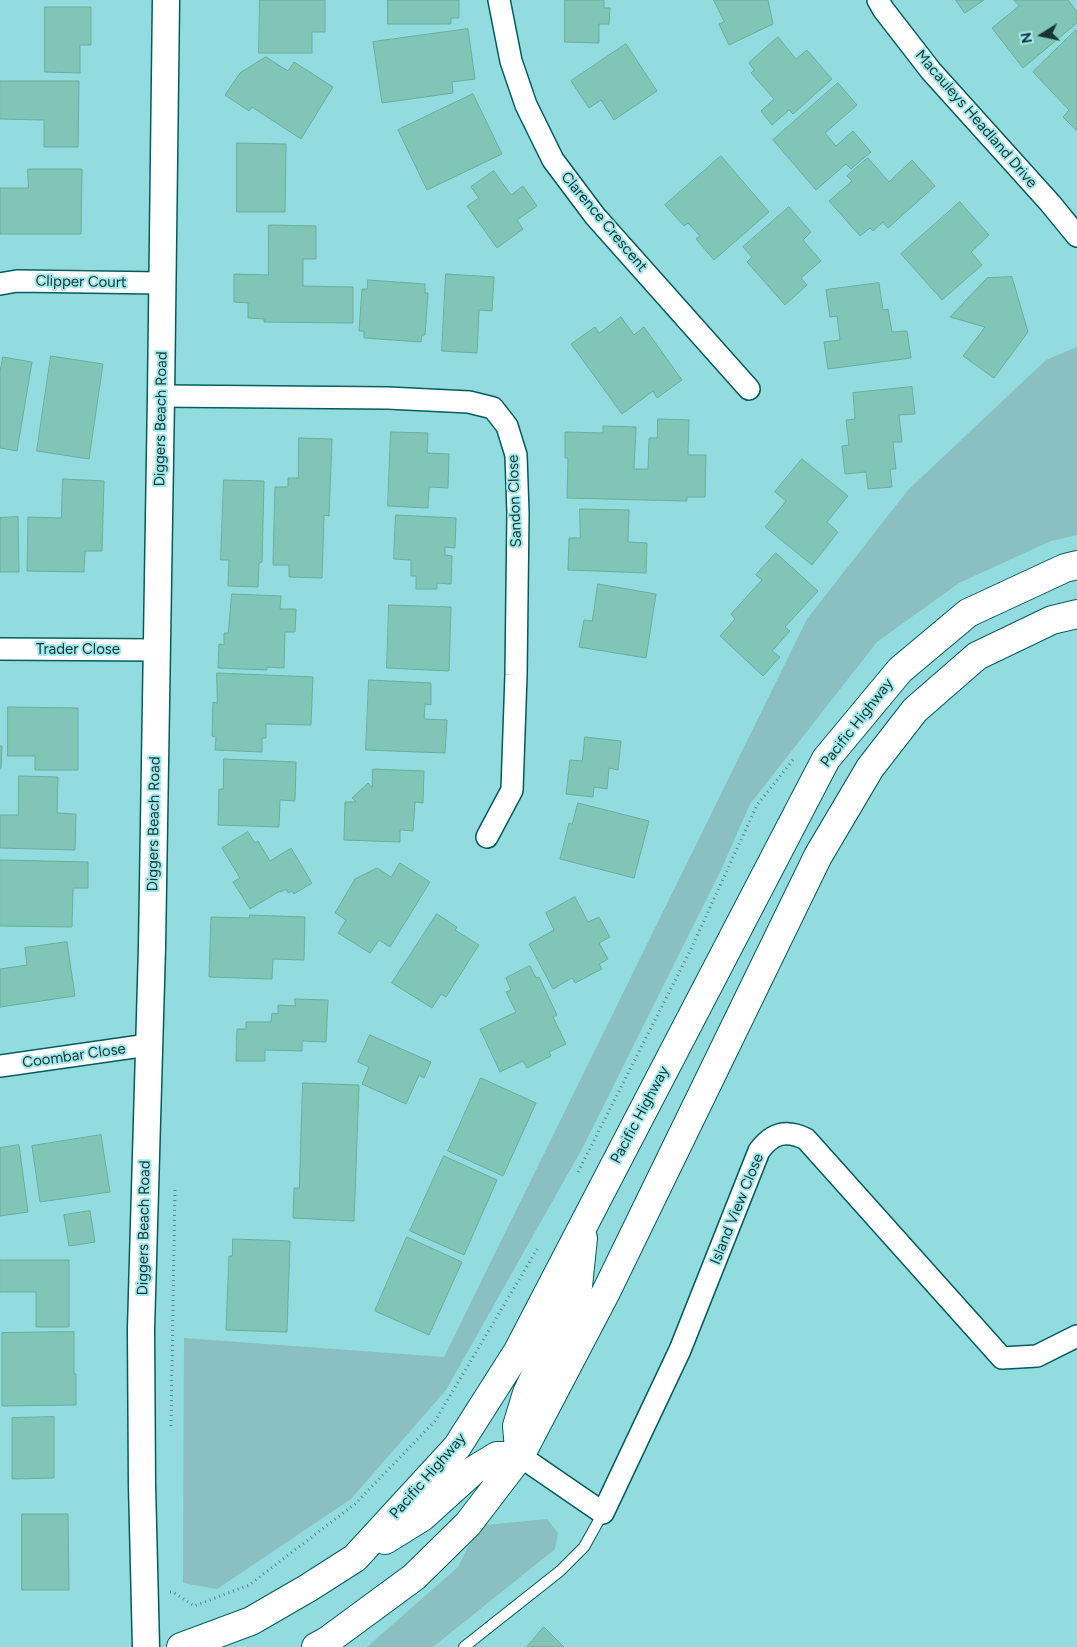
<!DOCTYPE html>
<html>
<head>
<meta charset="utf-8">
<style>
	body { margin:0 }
	#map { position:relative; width:1077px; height:1647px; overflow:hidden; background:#92dbde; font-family:Figtree,sans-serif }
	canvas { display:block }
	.north { position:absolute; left:1017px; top:10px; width:50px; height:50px; -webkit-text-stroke:4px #9fe9eb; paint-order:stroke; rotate:260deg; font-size:14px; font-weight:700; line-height:20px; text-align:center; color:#153435 }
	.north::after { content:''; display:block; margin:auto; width:18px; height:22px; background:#153435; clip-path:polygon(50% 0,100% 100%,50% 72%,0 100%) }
</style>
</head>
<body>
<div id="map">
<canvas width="1077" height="1647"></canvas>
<div class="north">N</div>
</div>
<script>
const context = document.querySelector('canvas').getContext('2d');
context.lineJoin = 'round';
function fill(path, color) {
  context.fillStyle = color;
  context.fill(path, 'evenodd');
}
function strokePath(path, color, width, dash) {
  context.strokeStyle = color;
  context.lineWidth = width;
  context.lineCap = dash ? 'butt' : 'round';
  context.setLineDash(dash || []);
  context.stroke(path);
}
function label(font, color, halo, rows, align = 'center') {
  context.font = font + ' Figtree,sans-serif';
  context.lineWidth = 4;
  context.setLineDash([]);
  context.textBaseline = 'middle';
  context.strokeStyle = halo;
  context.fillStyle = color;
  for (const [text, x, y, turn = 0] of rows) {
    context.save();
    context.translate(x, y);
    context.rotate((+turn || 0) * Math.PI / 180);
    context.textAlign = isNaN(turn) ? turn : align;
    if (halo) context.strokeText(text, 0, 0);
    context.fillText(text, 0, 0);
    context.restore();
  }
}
fill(new Path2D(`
	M1077,347V535L1051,541L959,583L877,642L750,804L722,868L583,1147L446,1390L351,1499L217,1589L183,1583L184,1338L444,1357L807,619L908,490L1046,360Z
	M547,1519L558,1533L555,1549L433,1647H367L458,1567L468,1547L485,1525Z`), '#8ac0c1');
const building = new Path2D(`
	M260,0H325V32H312V53H259Z
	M388,0H459V18H451V24H388Z
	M565,0H604V8H610L609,24H599V43L565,42Z
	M714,0H768L773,24L729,45L719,24L724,22Z
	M956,0H984L965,13Z
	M1014,0H1068L1077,12V23L1023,68L992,28L1019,6Z
	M45,7H91V45H80V73L45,72Z
	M468,29L475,79L452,82L453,93L382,103L373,42Z
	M1076,30L1077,31V131L1063,117L1069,110L1033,72Z
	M778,37L796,59L807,50L832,79L793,114L789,110L772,125L761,111L774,99L751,73L754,70L749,63Z
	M626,44L657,91L614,120L601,100L589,108L571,81Z
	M266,57L288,71L294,62L333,87L301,139L252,107L249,111L225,95L240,73Z
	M0,81H79L78,147H44V120L0,119Z
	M838,83L857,105L825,133L836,146L853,131L871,152L851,169L846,164L816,190L773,140Z
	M473,94L502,154L427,190L398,130Z
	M237,143L286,144L285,212H237Z
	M721,156L769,212L714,260L696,239L700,236L688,223L684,226L665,205Z
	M868,158L889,182L912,160L935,186L888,228L883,222L873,231L870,228L860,236L829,201L852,181L847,176Z
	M28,169H82L81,234H0V188H28Z
	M494,171L511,195L523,186L537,206L517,220L523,229L497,248L467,206L479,198L471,187Z
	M960,202L989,235L971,252L982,265L942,300L901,254Z
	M789,207L811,232L803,240L821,261L801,278L807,285L785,305L747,262L752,257L743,247Z
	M269,225L316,226V259H303V286L353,287V323L264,322V319L248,318V303L234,302V274L268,275Z
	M446,274L494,277L492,311L479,310L477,353L442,351Z
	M1012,277L1028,332L994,378L963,356L985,327L950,317L987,278Z
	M368,280L425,284V293H428L425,335H422L421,342L364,338V331H359L362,289H367Z
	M879,283L883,310L888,309L892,332L907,331L911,358L828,369L824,342L840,340L837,316L830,317L826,290Z
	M621,317L634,335L644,327L682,380L657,398L653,391L622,414L571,344L595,327L599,333Z
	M51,356L103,364L89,459L37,451Z
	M3,357L32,362L17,451L0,448V373Z
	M912,387L915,414L899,415L902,442H893L896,469H890L892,487L868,489L866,472L845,474L842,446L849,445L846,420L855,419L853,393Z
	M658,419L689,420L688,455H706L705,497H687V501L567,498L568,458H565V432L603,433V426L636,427L634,469H648L649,438H657Z
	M391,432L428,433L427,453L449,454L448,488L429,487L428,508L388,506Z
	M299,438L332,439L329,516L324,515L322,578L289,577V565H273L275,487H288V478H298Z
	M802,459L848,496L827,522L838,532L812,565L765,527L786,501L775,492Z
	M63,479L104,481L102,551H85L84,572L27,571L28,517L61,518Z
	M224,480L264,481L262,562L259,563L258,587L228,586L229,560H221Z
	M580,509L629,510L628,542L647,543L646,573L568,570L569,538H580Z
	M396,515L456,518L455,548L445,547V555L452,556L451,584L437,583V589H416V576H411V560L394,559Z
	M18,517L19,572H0V518Z
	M776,553L818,591L785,627L790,631L772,651L780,657L763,676L720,636L735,619L731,614L762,580L756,575Z
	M598,584L656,594L646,658L579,647L584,620L592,621Z
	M232,594L281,596L280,609H296L295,632H285L284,668L267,667V670L218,668L219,644L224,645V633H228Z
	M389,605L451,607L449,671L387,668Z
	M217,673L313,677L311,725L266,724V738H262V752L215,750L216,737L212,736L213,702L217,703Z
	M369,680L431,683V705L425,704L424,719L447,720L445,753L366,750Z
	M8,707L78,708V770H35V756H8Z
	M585,737L621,741L618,770L609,768L607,789L594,787L593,797L566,794L570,760L582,761Z
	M0,746H2L1,768H0Z
	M224,759L296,762L295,801L280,800L279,827L218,825L219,789H223Z
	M373,769L424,771L423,803L415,802L413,831L400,830V842L344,840L345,802H356L352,798L368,783L372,787Z
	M19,776L58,777L57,813L76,814L75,850L0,848V815H18Z
	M578,803L649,821L634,878L560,859L569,823L572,824Z
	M248,832L255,843L258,841L270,861L291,848L312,883L294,894L292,891L288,893L286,889L281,892L280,891L250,909L233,882L240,878L222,848Z
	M0,860L88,862V888H73L72,927L0,926Z
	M400,863L430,882L390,947L379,940L370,953L338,933L346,920L335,913L355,879L377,868L391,877Z
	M575,897L588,922L599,917L610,937L599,943L608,959L599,964L602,969L575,983L572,978L553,989L529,944L554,930L546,913Z
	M437,914L457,927L455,930L479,945L446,997L441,994L432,1008L392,983Z
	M250,915L305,917L304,960L273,959L272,979L209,977L211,917L249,918Z
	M67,942L75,996L0,1007V969L27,965L25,948Z
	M530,966L536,978L539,977L557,1015L553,1017L566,1044L549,1052L551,1056L527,1068L523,1061L500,1072L480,1029L516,1012L506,992L511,990L506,978Z
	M295,999L328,1000L326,1042L302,1041V1051L265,1050V1061H236L237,1029H246V1022H271L272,1013L278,1014V1005L295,1006Z
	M370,1035L431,1062L424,1078L419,1075L406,1104L362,1084L369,1067L358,1062Z
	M481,1078L536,1103L503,1176L448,1151Z
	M303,1083L359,1085L354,1221L293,1218L294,1188H299Z
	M101,1135L110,1192L40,1202L32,1146Z
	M19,1145L28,1212L0,1216V1148Z
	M444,1156L497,1180L464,1255L410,1231Z
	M90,1211L95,1242L69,1246L64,1215Z
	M407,1237L462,1262L429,1335L375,1311Z
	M233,1239L290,1241L287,1332L226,1330L229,1256H232Z
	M0,1260H69V1327H36V1292H0Z
	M74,1332V1374H76V1405L2,1406V1333Z
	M54,1417V1478L12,1479V1418Z
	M22,1514H68L69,1590H22Z
	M544,1627L564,1647H527Z`);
fill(building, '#80c5b5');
strokePath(building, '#6aae9f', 1);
const service = new Path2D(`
	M464,1647L560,1571L584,1547L603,1513`);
const minor = new Path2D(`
	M499,0L511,61L526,105L553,160L595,216L749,389
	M878,0L883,9L931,71L1050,203L1077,236
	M0,284L17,281L162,283
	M161,396L388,398L469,402L493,408L507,426L516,455L518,513L516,675L512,790L487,837
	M0,649L156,650
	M0,1066L148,1045
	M520,1456L603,1513L680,1350L759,1151C772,1133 786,1129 806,1139L1002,1358L1037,1356L1077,1336`);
const tertiary = new Path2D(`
	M146,1647L142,1485L141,1329L152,947L161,396L166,0`);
const trunk = new Path2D(`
	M519,1449L517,1426L527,1393L578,1286L583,1238
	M385,1540L422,1517L474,1470L497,1456H520
	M181,1647L251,1621L308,1588L355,1558L457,1447L518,1351L826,759L900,670L968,613L1065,568L1077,565
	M316,1647L327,1641L414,1577L468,1524L520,1456L607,1290L818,856L870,768L915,710L977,656L1052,620L1077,614`);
strokePath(service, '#025d5f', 12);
strokePath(minor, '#025d5f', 24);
strokePath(tertiary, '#025d5f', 29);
strokePath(trunk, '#025d5f', 30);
strokePath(new Path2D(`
	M578,1172L692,947L757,805L793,760
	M171,1426L175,1186
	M170,1592H173L194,1606L249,1585L355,1504L435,1421L539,1246`), '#55898b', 3, [1, 4]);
strokePath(service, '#fff', 10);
strokePath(minor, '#fff', 21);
strokePath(tertiary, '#fff', 26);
strokePath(trunk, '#fff', 28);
label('15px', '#153435', '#9fe9eb', [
	["Macauleys Headland Drive",976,119,49],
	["Clarence Crescent",604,222,50],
	["Clipper Court",81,282,1],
	["Diggers Beach Road",161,419,-89],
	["Sandon Close",515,501,-92],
	["Trader Close",78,650],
	["Pacific Highway",857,723,-52],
	["Diggers Beach Road",154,824,-89],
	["Coombar Close",74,1056,-8],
	["Pacific Highway",640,1115,-62],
	["Island View Close",737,1209,-68],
	["Diggers Beach Road",144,1228,-89],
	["Pacific Highway",428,1476,-49]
]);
</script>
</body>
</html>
